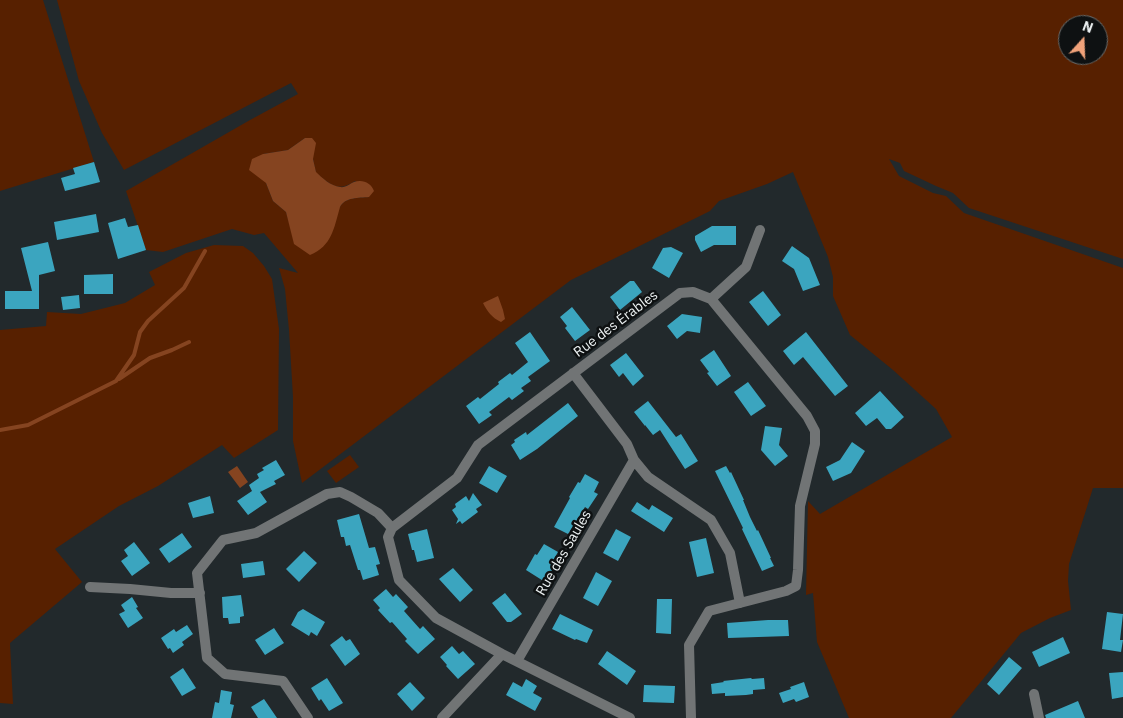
<!DOCTYPE html>
<html>
<head>
<meta charset="utf-8">
<style>
	body { margin:0 }
	#map { position:relative; width:1123px; height:718px; overflow:hidden; background:#22292c; font-family:"IBM Plex Sans",sans-serif }
	canvas { display:block }
	.north { position:absolute; left:1058px; top:15px; width:50px; height:50px; box-sizing:border-box; background:#0e1112; border:1px solid #676b6c; border-radius:50%; rotate:20deg; font-size:14px; font-weight:700; line-height:20px; text-align:center; color:#edf2f3 }
	.north::after { content:''; display:block; margin:auto; width:18px; height:22px; background:#f0a27a; clip-path:polygon(50% 0,100% 100%,50% 72%,0 100%) }
</style>
</head>
<body>
<div id="map">
<canvas width="1123" height="718"></canvas>
<div class="north">N</div>
</div>
<script>
const context = document.querySelector('canvas').getContext('2d');
context.lineJoin = 'round';
function fill(path, color) {
  context.fillStyle = color;
  context.fill(path, 'evenodd');
}
function strokePath(path, color, width, dash) {
  context.strokeStyle = color;
  context.lineWidth = width;
  context.lineCap = dash ? 'butt' : 'round';
  context.setLineDash(dash || []);
  context.stroke(path);
}
function label(font, color, halo, rows, align = 'center') {
  context.font = font + ' "IBM Plex Sans",sans-serif';
  context.lineWidth = 5;
  context.setLineDash([]);
  context.textBaseline = 'middle';
  context.strokeStyle = halo;
  context.fillStyle = color;
  for (const [text, x, y, turn = 0] of rows) {
    context.save();
    context.translate(x, y);
    context.rotate((+turn || 0) * Math.PI / 180);
    context.textAlign = isNaN(turn) ? turn : align;
    if (halo) context.strokeText(text, 0, 0);
    context.fillText(text, 0, 0);
    context.restore();
  }
}
fill(new Path2D(`
	M0,0H43L94,162L0,191Z
	M57,0H1123V259L969,208L953,193L936,186L904,171L900,163L889,159L899,176L933,193L946,196L964,213L1123,268V488H1093L1069,564L1068,581L1071,610L1050,618L1021,633L951,718H849L817,642L813,593L806,595L808,501L820,514L952,437L936,409L893,370L850,335L833,296V277L828,257L793,172L767,184L719,201L710,211L571,280L302,483L293,441V397L289,330L285,289L279,268L298,273L264,233L254,235L232,229L163,252L146,250L126,191L250,120L298,94L291,83L124,170L102,133L79,81ZM1068,25H1098V55H1068ZM305,138L313,159L316,173C330,184 338,193 355,181L369,197C359,198 345,197 340,207L290,225L286,212L273,201L266,183L263,154L288,150Z
	M214,245L243,246L253,253L264,266L272,279L279,329L278,430L234,458L222,445L158,486L119,506L55,549L82,582L10,643L13,704L0,703V330L46,326L47,312L81,314L125,303L155,285L149,272L186,253Z
	M350,455L359,467L336,483L327,471Z`), '#572000');
fill(new Path2D(`
	M305,138H312L316,143L313,159L316,172C322,178 331,186 340,187C346,188 349,184 354,182C363,179 371,183 374,191L369,197C359,198 345,197 340,207C334,228 332,246 310,255L294,244L286,212L273,201L266,183L249,170L252,159L263,154L288,150Z
	M498,296L503,310L505,319L501,322C492,318 487,311 483,303Z
	M237,466L248,482L240,488L228,472Z`), '#854420');
strokePath(new Path2D(`
	M119,379L150,358L172,350L189,342
	M0,430L28,425L116,381L134,355L140,332L148,321L184,288L205,251`), '#854420', 4);
fill(new Path2D(`
	M94,162L100,182L65,191L61,178L75,174L73,168Z
	M96,214L99,232L57,240L54,222Z
	M125,218L128,227L138,225L146,250L118,259L108,223Z
	M712,226H736V245H714L701,252L695,240V236Z
	M48,242L55,271L39,275V309H5V291H32L21,248Z
	M792,246L809,258L820,285L803,291L794,269L782,261Z
	M671,247L683,253L669,278L652,268L663,248Z
	M113,274V294H84V275Z
	M630,281H634L642,292L620,310L610,297Z
	M763,291L781,315L768,326L749,302Z
	M79,295L80,308L63,310L61,297Z
	M572,307L590,330L575,341L565,328L567,326L560,317Z
	M682,314L702,317L700,333L687,331L677,339L667,326Z
	M530,332L550,361L528,377L531,381L521,388L524,391L512,400L509,397L489,412L492,415L479,424L466,406L478,397L480,399L499,384L498,382L510,373L512,375L528,362L515,343Z
	M806,332L848,386L835,396L803,357L794,365L783,351Z
	M714,350L731,376L717,386L707,373L709,372L700,360Z
	M626,353L644,376L633,386L623,373L619,377L610,365Z
	M748,382L766,406L751,416L734,392Z
	M880,391L904,417L891,429H886L877,418L866,426L855,413Z
	M648,401L676,437L681,434L698,461L685,469L660,430L653,435L645,425V426L634,412Z
	M568,403L578,416L537,449L520,460L511,445L515,442L514,440L526,432L527,435Z
	M765,426L782,428L779,445L788,456L775,466L761,450Z
	M852,442L865,451L851,473L833,481L826,467L840,460Z
	M276,460L285,475L274,481L276,484L260,492L267,502L248,515L237,501L252,491L249,485L259,478L257,474L264,470L262,468Z
	M489,466L507,476L497,493L479,483Z
	M726,466L730,473L731,472L744,500H743L750,517L757,531L758,530L771,558H770L774,566L762,571L742,529L743,528L715,471Z
	M585,474L599,482L594,492L598,494L588,509L585,507L568,534L554,527L570,498L569,497L578,482L580,483Z
	M473,493L482,505L476,509L478,512L462,524L460,521L456,524L458,519L452,510L456,507L455,504L466,496L469,501Z
	M210,496L214,513L193,518L188,503Z
	M637,502L649,510L652,505L673,518L664,532L631,511Z
	M359,514L369,548L375,547L380,564L376,565L379,575L363,580L360,570H358L350,545L346,546L344,537H341L337,520Z
	M427,529L434,558L417,562L414,550H412L408,534Z
	M616,529L631,537L618,561L603,553Z
	M182,533L192,547L169,563L159,549Z
	M706,538L714,573L697,577L689,542Z
	M134,542L150,563L132,576L121,561L128,556L124,550Z
	M544,544L558,552L551,564L555,566L545,582L526,570L535,554L537,555Z
	M304,551L317,563L299,582L286,569Z
	M263,561L265,575L243,578L241,564Z
	M453,568L473,590L460,602L439,579Z
	M596,572L612,581L598,606L583,598Z
	M386,589L393,597L396,594L408,607L404,611L420,629L423,626L435,639L418,654L405,641L407,639L392,622L390,623L378,610L380,608L373,600Z
	M505,593L522,614L511,622H507L492,603Z
	M241,595L244,616L240,617V623L229,624L228,618H223L222,597Z
	M132,597L138,607L136,608L143,618L128,628L119,614L125,611L121,605Z
	M657,599H672L671,634L656,633Z
	M303,609L325,622L317,636L311,632L309,636L291,625L298,612Z
	M1107,612L1123,614L1120,640H1123L1121,652L1102,649Z
	M560,614L593,630L587,643L576,639L575,640L552,629Z
	M768,620H788L789,636L728,638L727,623Z
	M187,625L193,634L182,642L184,645L173,653L170,648L168,649L161,638L174,629L176,632Z
	M274,628L284,643L265,655L255,640Z
	M342,636L346,641L350,639L360,654L345,666L330,645Z
	M1063,637L1070,653L1039,667L1032,652Z
	M452,646L459,654L463,651L475,664L458,679L446,666L447,665L440,657Z
	M607,651L636,671L627,685L598,664Z
	M1009,657L1022,668L999,695L987,684Z
	M183,668L196,688L182,696L170,677Z
	M1123,672V697L1112,699L1109,673Z
	M327,678L343,703L329,711L321,699L319,701L311,688Z
	M751,678L752,679L764,678L765,689L753,690V694L746,695L725,696V693L712,694L711,684L724,682L723,681Z
	M526,679L537,686L533,693L542,698L535,711L506,695L513,682L522,687Z
	M410,682L425,698L412,711L397,694Z
	M804,682L809,697L796,702L794,699L783,703L779,693L791,689L790,687Z
	M644,685L675,686L674,703L643,702Z
	M221,690L232,692L230,704L234,705L231,718H212L215,702L219,703Z
	M264,699L277,718H258L251,707Z
	M1078,701L1085,718H1046L1045,715Z`), '#3ba5bf');
strokePath(new Path2D(`
	M711,299L746,267L760,230
	M573,373L627,444L634,460L648,477L711,520L730,553L740,603
	M90,587L130,589L171,593H200
	M517,661L634,460
	M1034,694L1039,718
	M308,718L283,681L225,674L207,658L197,573L223,540L256,533L327,494L340,492L351,497L378,513L392,528
	M442,718L502,654
	M630,718L502,654L436,618L399,580L388,537L392,528L457,478L478,445L680,293L693,292L711,299L807,416L815,431V444L800,506L798,570L796,586L786,591L709,611L689,645L691,718`), '#717475', 10);
label('14px', '#edf2f3', '#0e1112', [
	["Rue des Érables",616,324,-37],
	["Rue des Saules",564,553,-60]
]);
</script>
</body>
</html>
